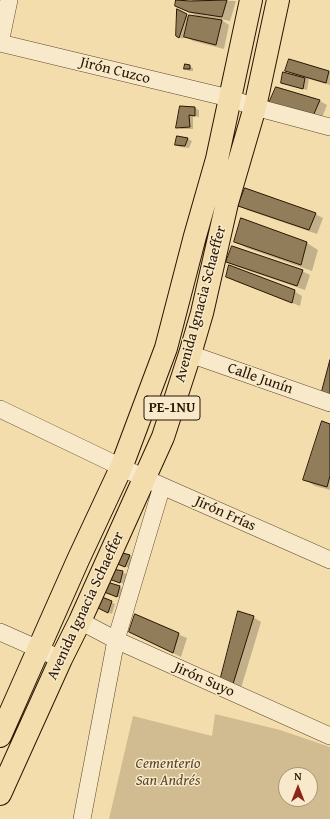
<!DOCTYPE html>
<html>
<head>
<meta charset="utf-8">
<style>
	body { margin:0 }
	#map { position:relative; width:330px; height:819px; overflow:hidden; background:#f3ddad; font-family:"Gentium Book Plus",serif }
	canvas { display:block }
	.north { position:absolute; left:278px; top:767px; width:40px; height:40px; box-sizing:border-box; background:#f7e9ca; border:1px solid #a59479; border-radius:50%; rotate:0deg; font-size:11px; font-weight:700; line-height:16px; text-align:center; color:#291500 }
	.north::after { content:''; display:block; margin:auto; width:14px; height:18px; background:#8f2418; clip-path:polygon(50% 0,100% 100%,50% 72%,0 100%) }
</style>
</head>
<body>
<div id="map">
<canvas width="330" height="819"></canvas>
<div class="north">N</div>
</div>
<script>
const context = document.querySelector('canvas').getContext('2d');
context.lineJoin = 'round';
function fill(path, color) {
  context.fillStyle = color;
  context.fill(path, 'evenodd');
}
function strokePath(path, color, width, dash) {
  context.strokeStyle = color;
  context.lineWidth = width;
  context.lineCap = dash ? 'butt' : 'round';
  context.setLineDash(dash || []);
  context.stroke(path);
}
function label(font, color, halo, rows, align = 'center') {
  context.font = font + ' "Gentium Book Plus",serif';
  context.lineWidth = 3;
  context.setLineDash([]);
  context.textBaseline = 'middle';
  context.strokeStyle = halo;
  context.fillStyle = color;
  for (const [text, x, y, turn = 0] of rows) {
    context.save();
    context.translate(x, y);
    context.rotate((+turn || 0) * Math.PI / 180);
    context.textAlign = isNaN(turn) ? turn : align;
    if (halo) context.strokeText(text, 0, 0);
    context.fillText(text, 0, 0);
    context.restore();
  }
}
fill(new Path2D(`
	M215,714L280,730L330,747V819H109L133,716L212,736ZM286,775H310V799H286Z`), '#d1bb90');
fill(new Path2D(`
	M192,0L236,1L230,21L220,19L229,25L224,49L193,41L184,36L183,39L177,36L186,15L190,17H199L176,6L191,2Z
	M189,66L193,68V71H189L185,69Z
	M286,70L329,71L330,72V85L309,79L307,90L286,84L282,82L295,76Z
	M277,88L320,101L327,105L321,120Z
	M180,107L195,108L199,110V117L193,116V129H181L177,127Z
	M178,138L188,139L192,141L189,148L180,147L176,145Z
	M240,205L315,214L323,218L317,234L247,210Z
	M242,220L307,243L318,250L312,271L247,248L236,242Z
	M228,262L302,271L310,275L305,290L235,266Z
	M227,277L294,291L302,296L300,306L235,281Z
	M330,425V490L315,486L304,479Z
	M130,556L133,558L130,568L120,565Z
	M114,570L127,574L124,584L110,579Z
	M108,583L124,589L121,598L109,594Z
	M111,602L115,604L112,614L99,607Z
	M135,616L187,638L181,657L138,636Z
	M253,617L261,622L241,688L229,685Z`), '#0003');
const building = new Path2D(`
	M176,0L190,1L227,0L222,17L189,12L175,6Z
	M177,9L187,14L179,38L176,36Z
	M189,15L222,20L216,45L184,37Z
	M289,59L329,71L326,83L285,71Z
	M185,64L190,65V69H184Z
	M283,72L305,78L303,89L281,83Z
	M276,87L320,100L313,116L269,103Z
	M180,106L195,107V116L189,115L190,127L176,128Z
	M177,136L188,138L185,146L175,145Z
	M245,188L316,213L309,230L238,206Z
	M241,218L307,242L301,265L234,242Z
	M232,246L303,270L297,286L226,262Z
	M229,265L295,290L292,303L226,277Z
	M330,360V398L321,395Z
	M322,421L330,424V476L327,487L303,480Z
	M119,552L130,555L125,567L115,563Z
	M113,569L123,571L120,583L109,579Z
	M107,582L120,586L117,597L104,592Z
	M102,597L112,601L108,613L98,608Z
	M238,611L254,616L233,684L220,681Z
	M135,614L179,633L173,653L129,632Z`);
fill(building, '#927d5a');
strokePath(building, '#291500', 1);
const street = new Path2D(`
	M0,43L229,98L255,107L330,127
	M0,43L9,0
	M190,354L330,403
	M0,409L144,478L330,560
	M80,621L116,640L330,736
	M0,632L61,659
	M82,819L116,640L162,486`);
const primary = new Path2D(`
	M0,736L78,560L121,468L166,348L195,236L217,159L251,0
	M0,794L61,659L80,621L163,437L190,354L202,313L227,203L255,107L278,0`);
strokePath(street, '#5c472b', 18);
strokePath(primary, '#291500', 24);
strokePath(street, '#f7e9ca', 17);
strokePath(primary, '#f3ddad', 22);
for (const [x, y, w] of [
	[172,408,56]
]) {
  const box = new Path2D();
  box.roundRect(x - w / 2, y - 12, w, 24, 3);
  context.fillStyle = '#f7e9ca';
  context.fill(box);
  strokePath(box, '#291500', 1);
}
label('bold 14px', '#291500', null, [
	["PE-1NU",172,408]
]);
label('15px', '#291500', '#f7e9ca', [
	["Jirón Cuzco",115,71,14],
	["Avenida Ignacia Schaeffer",201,304,-75],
	["Calle Junín",260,379,19],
	["Jirón Frías",225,514,24],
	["Avenida Ignacia Schaeffer",86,606,-65],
	["Jirón Suyo",204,680,24]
]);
label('italic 15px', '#5b472b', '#f7e9ca', [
	["Cementerio",168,764],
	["San Andrés",168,781]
]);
</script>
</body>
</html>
